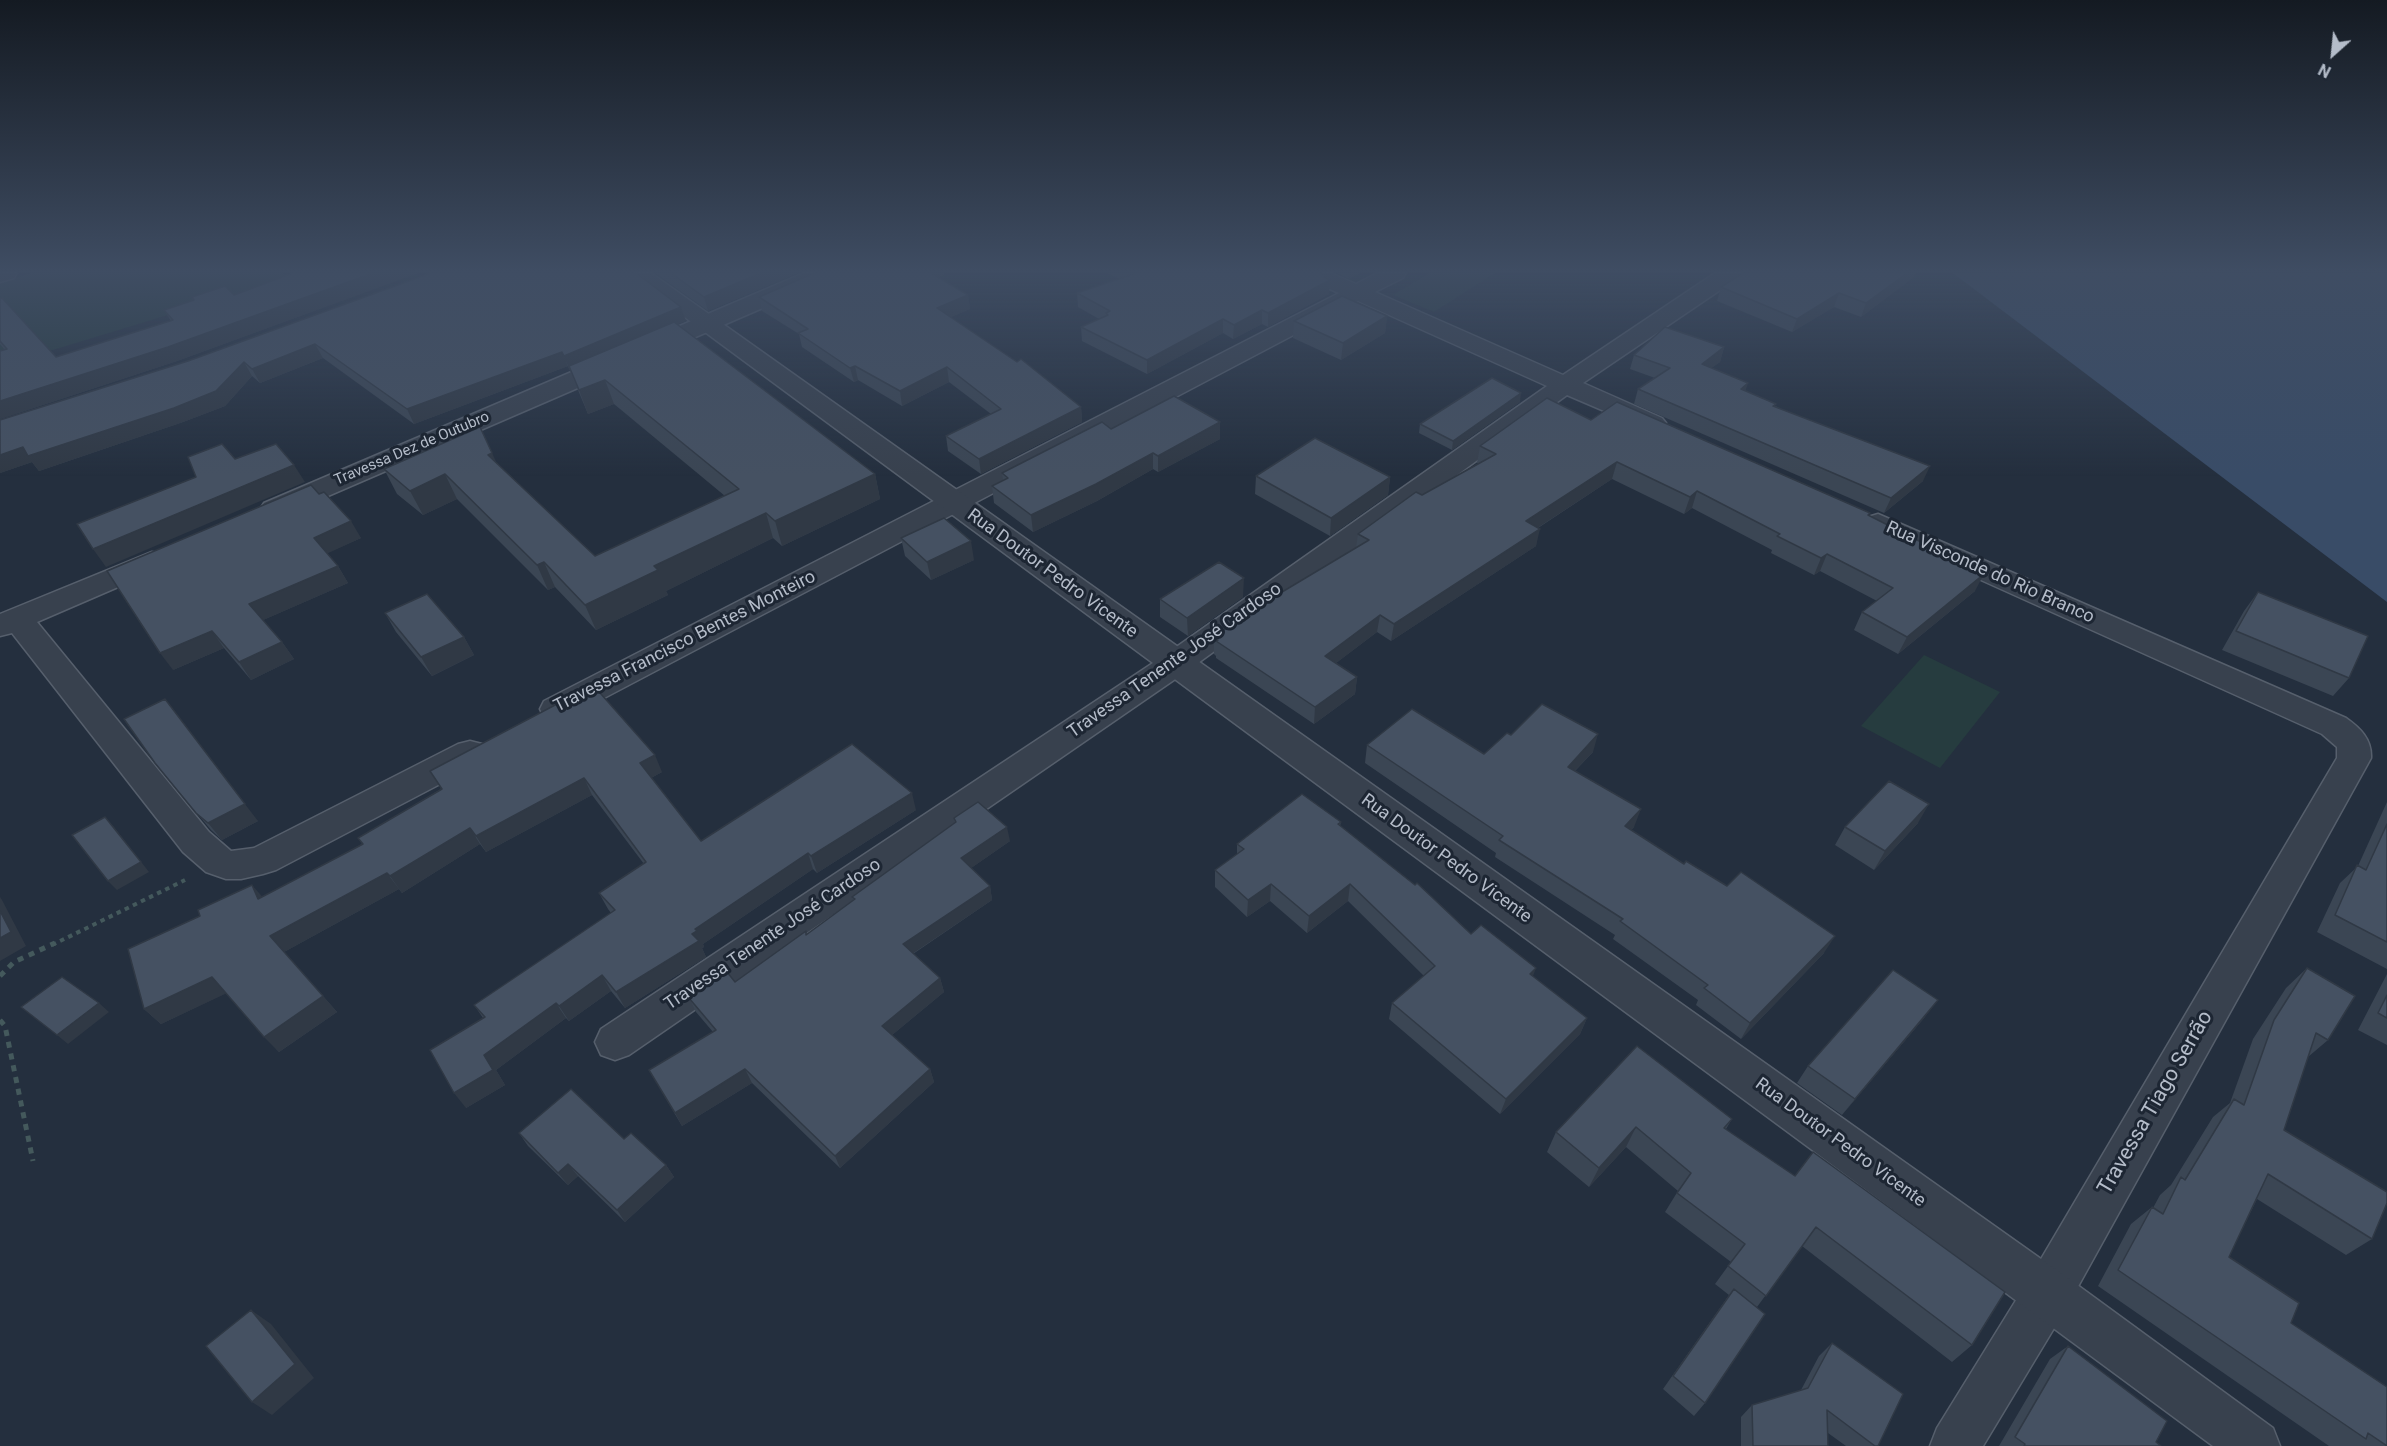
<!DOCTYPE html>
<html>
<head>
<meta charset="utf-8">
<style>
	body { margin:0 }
	#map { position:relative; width:2387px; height:1446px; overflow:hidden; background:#242f3e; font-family:Roboto,sans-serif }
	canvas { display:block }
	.north { position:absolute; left:2303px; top:24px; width:60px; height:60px; -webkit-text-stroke:4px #1d2633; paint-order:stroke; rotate:207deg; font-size:16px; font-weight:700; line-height:24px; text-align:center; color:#b4bcc9 }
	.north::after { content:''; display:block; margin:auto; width:21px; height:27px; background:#b4bcc9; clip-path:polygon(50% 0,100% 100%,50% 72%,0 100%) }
</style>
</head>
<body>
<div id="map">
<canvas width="2387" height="1446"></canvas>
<div class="north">N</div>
</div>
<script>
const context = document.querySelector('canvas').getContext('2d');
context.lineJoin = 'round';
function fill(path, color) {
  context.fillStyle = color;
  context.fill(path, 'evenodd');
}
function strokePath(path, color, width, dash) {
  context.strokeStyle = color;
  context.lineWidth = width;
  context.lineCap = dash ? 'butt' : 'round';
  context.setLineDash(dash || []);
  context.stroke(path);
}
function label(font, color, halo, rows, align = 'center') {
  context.font = font + ' Roboto,sans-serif';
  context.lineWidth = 6;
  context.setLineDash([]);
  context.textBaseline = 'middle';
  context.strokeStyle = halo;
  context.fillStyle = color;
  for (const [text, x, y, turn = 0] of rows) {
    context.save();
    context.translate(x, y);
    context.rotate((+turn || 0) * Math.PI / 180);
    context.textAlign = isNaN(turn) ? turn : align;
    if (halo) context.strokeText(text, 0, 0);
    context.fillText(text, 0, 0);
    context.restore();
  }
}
fill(new Path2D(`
	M31,273H283L287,279L0,366V283Z
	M1429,273H1495L1434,312L1393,295Z
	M1924,655L2000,692L1940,768L1861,726Z`), '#263c3f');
fill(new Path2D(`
	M1952,273H2387V602L1966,283Z`), '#394c67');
const minor = new Path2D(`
	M0,273H17L14,278L0,282Z
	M804,273H835L832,278L284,515L274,517L264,515L260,509L264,503Z
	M1301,273H1331L1356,284L1377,273H1406L1403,278L1375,292L1563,375L1715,273H1741L1738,278L1583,383L1662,418L1666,423L1662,428L1653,431L1644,428L1567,395L1187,671L629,1055L615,1060L601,1055L595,1042L601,1029L1165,655L1547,386L1358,301L568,717L556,721L544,717L540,709L544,701L1339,293L1304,278Z
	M1878,514L2346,718C2360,728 2372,739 2371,758L2065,1310L1983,1446H1930L1937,1428L2031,1276L2337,758V747L2322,734L1868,529L1864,523L1868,517Z
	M152,552L162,554L167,561L162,568L37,622L209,832L231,851L254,848L458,744L470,741L482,744L487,753L482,762L276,870L263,874L241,879H226L206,872L183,852L12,633L0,636V614Z`);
const tertiary = new Path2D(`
	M625,273H651L2065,1276L2273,1428L2280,1446H2213Z`);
strokePath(minor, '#565f6c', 3);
strokePath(tertiary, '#565f6c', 3);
strokePath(new Path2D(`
	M52,945L185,880`), '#44595c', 4, [4.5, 4.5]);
strokePath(new Path2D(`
	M0,976L14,962L55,943
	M0,1020L5,1026L33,1161`), '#44595c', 5, [6, 6]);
fill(minor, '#38414e');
fill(tertiary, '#38414e');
fill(new Path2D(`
	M293,273H418L177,361L0,419L5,350L0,344V299L56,357L171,321L164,310L193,300L192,297L234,295Z
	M431,273L686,321L677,324L875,474L880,499L782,546L773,538L666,591L668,595L596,630L555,587L548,590L457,499L423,515L397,494L384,469L497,463L595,556L725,496L614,404L588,414L568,366L414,424L323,358L260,383L252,376L225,406L183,422L39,471L32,462L0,473V420L188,361Z
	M655,273H798L708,311Z
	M814,273H944V275L938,277L968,295L970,309L951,317L1081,407L1082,422L981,474L948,451L946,436L991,414L949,382L902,406L858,380L854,382L802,347L799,334L762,311L759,297Z
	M1107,273H1320L1327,279L1329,294L1268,327L1262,324L1233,339L1223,333L1147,374L1082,341L1081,327L1099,319L1078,307L1077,293L1119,279Z
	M1337,273H1360L1349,279Z
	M1914,277L1861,317L1834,307L1792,332L1717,301L1721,287Z
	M1387,316L1385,333L1341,360L1293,338L1294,321Z
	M1724,347L1720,362L1711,368L1746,391L1923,481L1884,513L1634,404L1638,389L1655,378L1630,369L1634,355Z
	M1520,402L1452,450L1419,433L1420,424Z
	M1591,420L1869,516L1975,591L1898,654L1854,630L1862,612L1877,601L1820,571L1814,575L1771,553L1772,550L1692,508L1684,514L1612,479L1538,528L1536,546L1391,641L1377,632L1336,663L1357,677L1355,694L1314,724L1216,658V656L1214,654V637L1272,598L1356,548L1358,534L1479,464L1477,463L1480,446Z
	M1111,429L1220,439L1158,472L1153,469L1097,501L1033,532L994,503L992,486L1003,480L1002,473Z
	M1256,476L1390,477L1388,495L1330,536L1255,494Z
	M319,494L361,538L327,553L338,566L348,583L263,620L282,642L294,659L251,680L224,648L173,670Z
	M901,538L974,560L931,580L905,556Z
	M2258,592L2349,678L2333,696L2222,650L2244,611Z
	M1243,597L1188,636L1160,617V599Z
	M385,613L464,637L474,655L432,676L396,632Z
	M1511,735L1593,752L1575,771L1634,827L1631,830L1824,953L1741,1039L1696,1005L1698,1000L1613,939L1615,935L1495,857L1496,853L1365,763L1367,745L1484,754Z
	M155,763L258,821L222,840L211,830Z
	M430,771L662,772L651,778L701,841L916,810L817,873L813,869L703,944L704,947L702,948L706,957L625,1008L611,991L569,1021L566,1018L496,1070L505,1085L466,1108L483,1018L474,1005L611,913L608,909L599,893L644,864L592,795L486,852L480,844L402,893L399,889L284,952L337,1012L279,1052L226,993L161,1024L144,1009L262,897L362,844L358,838L441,789Z
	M2387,802V969L2317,932L2340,883L2358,866Z
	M954,818L1010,841L971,868L990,886L992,900L913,954L940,978L944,992L892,1035L930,1069L934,1082L840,1168L752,1083L682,1126L649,1070L713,1032L696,1012L689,998L735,982L807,934L853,900L852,897L955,823Z
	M1341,822L1340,826L1471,934L1533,976L1587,1018L1580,1034L1500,1114L1389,1019L1392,1003L1424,976L1348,901L1307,933L1270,901L1247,917L1215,887V870L1237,854V844Z
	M1918,823L1874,870L1835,845L1845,827Z
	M2307,968L2328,1040L2308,1057L2284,1130L2372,1239L2346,1255L2257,1199L2229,1257L2291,1323L2387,1446H2329L2098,1286L2131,1224L2152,1207L2153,1208L2160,1195L2171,1185L2213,1117L2230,1103L2253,1039L2286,988Z
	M2387,974V1045L2358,1030Z
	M1925,1017L1842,1115L1797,1083L1808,1066Z
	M1732,1119L1726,1129L1972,1345L1952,1362L1802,1246L1757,1307L1705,1403L1694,1416L1663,1389L1729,1295L1715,1284L1731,1262L1665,1212L1678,1191L1626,1147L1589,1187L1547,1152L1556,1132Z
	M519,1133L624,1139L666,1165L674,1177L625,1222L578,1176L568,1185L528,1146Z
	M1832,1343L1878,1446H1846L1828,1433V1446H1741V1417L1752,1405L1801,1390L1819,1356Z
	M2068,1346L2156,1442L2161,1446H1999L2050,1359Z`), '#3b4654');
fill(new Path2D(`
	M373,273H418L177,361L0,419V401Z
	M761,273H798L708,311L704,297Z
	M925,273H944V275L926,283Z
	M1350,273H1360L1349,279Z
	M1907,273H1916L1914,277L1861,317L1866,303Z
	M1327,276V282L1330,280L1329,294L1268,327V313Z
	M1839,293L1834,307L1792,332L1797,319Z
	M968,295L970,309L939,322L937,308Z
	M681,307L686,321L569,370L564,356Z
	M1262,310V324L1233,339L1234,325Z
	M1387,316L1385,333L1341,360L1343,343Z
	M1223,319V333L1147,374V360Z
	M315,344L323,358L260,383L252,369Z
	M1724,347L1720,362L1697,378L1702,364Z
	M562,352L568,366L414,424L407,409Z
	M244,362L252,376L225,406L183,422L39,471L32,462L0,473V455L23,447Z
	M855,366L858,380L854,382L850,368Z
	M947,367L949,382L902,406L900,391Z
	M605,380L614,404L588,414L579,390Z
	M1748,383L1743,398L1741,389Z
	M1521,393L1520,402L1452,450L1453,441Z
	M1081,407L1082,422L981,474L979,459Z
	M1220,422V439L1158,472V456Z
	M492,453L503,477L488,455Z
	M1153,453V469L1097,501L1033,532L1031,515Z
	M1617,462L1612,479L1522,538L1526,521Z
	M294,465L305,482L106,567L93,549Z
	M1930,466L1923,481L1884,513L1891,498Z
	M445,474L457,499L423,515L410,491Z
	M875,474L880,499L782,546L775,521Z
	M1390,477L1388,495L1330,536L1331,518Z
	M1697,491L1692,508L1684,514L1690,497Z
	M766,513L773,538L666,591L668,595L596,630L585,605L654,566Z
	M351,521L361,538L324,555L314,538Z
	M1540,529L1536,546L1391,641L1394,624Z
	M971,541L974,560L931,580L927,562Z
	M1827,554L1820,571L1814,575L1821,558Z
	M544,562L555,587L548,590L537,565Z
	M338,566L348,583L261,621L249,604Z
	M1984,574L1975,591L1898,654L1907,637Z
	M1244,578L1243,597L1188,636L1187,618Z
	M1380,615L1377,632L1323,673L1325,656Z
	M212,631L224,648L173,670L160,653Z
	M464,637L474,655L432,676L421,657Z
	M282,642L294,659L251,680L239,662Z
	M1357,677L1355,694L1314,724L1315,707Z
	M178,717L258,821L222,840L208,823Z
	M1598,734L1593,752L1562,784L1568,767Z
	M655,755L662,772L647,780L640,763Z
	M584,778L592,795L486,852L476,836Z
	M912,793L916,810L817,873L811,856Z
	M1929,804L1918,823L1874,870L1885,851Z
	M1641,809L1634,827L1618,844L1625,826Z
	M105,817L114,827L149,872L117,890L108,881Z
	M1007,827L1010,841L964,873L961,858Z
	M470,828L480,844L402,893L390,876Z
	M808,853L813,869L703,944L704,947L702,948L706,957L625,1008L616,992L692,934L695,929Z
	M387,873L399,889L284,952L270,936Z
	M1271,884L1270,901L1247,917L1248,900Z
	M1350,884L1348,901L1307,933L1309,916Z
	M252,885L266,901L258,899Z
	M990,886L992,900L906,958L903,944Z
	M0,897L2,900L26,946L0,961Z
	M1835,936L1824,953L1741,1039L1750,1023Z
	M1536,968L1530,984V974Z
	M602,975L611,991L569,1021L559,1006Z
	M212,977L227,993L161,1024L144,1009Z
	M940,978L944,992L886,1040L882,1026Z
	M323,996L337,1012L279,1052L264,1037Z
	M1938,1000L1925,1017L1842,1115L1855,1099Z
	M99,1003L109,1012L68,1044L57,1035Z
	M556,1003L566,1018L496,1070L505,1085L466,1108L454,1093L484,1055Z
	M1587,1018L1580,1034L1500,1114L1506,1099Z
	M745,1069L752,1083L682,1126L675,1113Z
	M930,1069L934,1082L840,1168L835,1156Z
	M1636,1127L1626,1147L1589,1187L1599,1168Z
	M568,1164L578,1176L568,1185L558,1173Z
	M666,1165L674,1177L625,1222L617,1210Z
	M251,1310L271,1324L314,1378L272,1415L252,1402Z`), '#303945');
const building = new Path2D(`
	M293,273H373L168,347L0,401V351L7,349L0,341V299L2,298L56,357L173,320L164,310L194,300L192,297L225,286L234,295Z
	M431,273H636L681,307L564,356L562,352L407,409L315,344L252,369L244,362L216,391L174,408L28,456L23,447L0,455V420L188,361Z
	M671,273H761L704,297Z
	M814,273H931L968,295L937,308L1017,362L1021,359L1081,407L979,459L946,436L1001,409L947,367L900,391L855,366L850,368L798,333L808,329L759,297Z
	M1136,273H1320L1327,276L1324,277L1330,280L1268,313L1262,310L1234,325L1223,319L1147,360L1081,327L1108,315L1106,313L1110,311L1077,293Z
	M1743,273H1907L1866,303L1839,293L1797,319L1721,287Z
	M1342,296L1387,316L1343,343L1294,321Z
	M674,322L875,474L775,521L766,513L654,566L658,570L585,605L544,562L537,565L445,474L410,491L384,469L480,427L492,453L488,455L595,556L739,489L605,380L579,390L569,366Z
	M1665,327L1724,347L1702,364L1748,383L1741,389L1776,404L1773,406L1930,466L1891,498L1638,389L1670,368L1634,355Z
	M1492,378L1521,393L1453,441L1420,424Z
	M1174,396L1220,422L1158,456L1153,453L1096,484L1031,515L992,486L1008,478L1002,473L1102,422L1111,429Z
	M1547,398L1591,420L1617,402L1870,513L1868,515L1984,574L1907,637L1862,612L1893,588L1827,554L1821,558L1777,536L1780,534L1697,491L1690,497L1617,462L1526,521L1540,529L1394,624L1380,615L1325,656L1357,677L1315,707L1216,641L1218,640L1214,637L1270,597L1272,598L1369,540L1358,534L1416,492L1422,495L1496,454L1480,446Z
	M1315,438L1390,477L1331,518L1256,476Z
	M222,444L235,459L276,444L294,465L93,549L77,524L196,477L188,457Z
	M311,485L319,494L324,492L351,521L314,538L338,566L249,604L282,642L239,662L212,631L160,653L107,571Z
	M944,518L971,541L927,562L901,538Z
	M1219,562L1244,578L1187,618L1160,599Z
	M2258,592L2368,636L2349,678L2236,631Z
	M427,594L464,637L421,657L385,613Z
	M593,685L655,755L640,763L701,841L852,744L912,793L811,856L808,853L695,929L697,931L692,934L699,941L616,992L602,975L559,1006L556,1003L484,1055L493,1070L454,1093L430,1050L485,1017L474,1005L615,910L599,893L646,862L584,778L476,836L470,828L390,876L387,873L270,936L323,996L264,1037L212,977L144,1009L128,949L200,916L198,910L252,885L258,899L363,844L358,838L442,789L430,771Z
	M165,699L245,804L208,823L196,813L155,763L124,719Z
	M1542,704L1598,734L1568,767L1641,809L1625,826L1684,864L1686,861L1727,886L1741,872L1835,936L1750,1023L1704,988L1708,985L1620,921L1623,919L1499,840L1503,836L1367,745L1412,709L1484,754L1507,733L1511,735Z
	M1889,781L1929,804L1885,851L1845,827Z
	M1302,794L1341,822L1338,824L1415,885L1417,883L1471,934L1481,925L1536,968L1530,974L1587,1018L1506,1099L1392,1003L1435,966L1350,884L1309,916L1271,884L1248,900L1215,870L1244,849L1237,844Z
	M978,802L1007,827L961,858L990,886L903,944L940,978L882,1026L930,1069L835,1156L745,1069L675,1113L649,1070L716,1030L689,998L727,972L735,982L806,931V935L855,899L852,897L956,822L954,818Z
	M105,817L141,862L108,881L72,835Z
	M2387,824V942L2335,915L2357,865L2366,870Z
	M0,911L11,932L0,938Z
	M2307,968L2355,996L2328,1040L2316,1033L2284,1130L2387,1192V1203L2372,1239L2268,1174L2229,1257L2299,1303L2291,1323L2387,1387V1446L2368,1433L2366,1439L2118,1270L2152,1207L2163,1214L2181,1177L2185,1180L2234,1099L2244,1105L2274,1020Z
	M1893,970L1938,1000L1855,1099L1808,1066Z
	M62,977L99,1003L57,1035L21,1007Z
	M2387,995V1018L2378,1013Z
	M1637,1046L1732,1119L1724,1128L1795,1176L1813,1152L2005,1292L1972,1345L1816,1227L1766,1296L1728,1266L1745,1244L1677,1193L1691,1173L1636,1127L1599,1168L1556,1132Z
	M571,1089L624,1139L631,1133L666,1165L617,1210L568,1164L558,1173L519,1133Z
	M1734,1289L1765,1314L1705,1403L1673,1376Z
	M251,1310L295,1364L252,1402L206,1346Z
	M1832,1343L1903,1394L1878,1446H1875L1827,1410L1828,1446H1753L1752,1405L1808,1388Z
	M2068,1346L2167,1421L2156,1442L2161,1446H2024L2025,1444L2015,1437Z`);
fill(building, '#455162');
strokePath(building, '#303945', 1.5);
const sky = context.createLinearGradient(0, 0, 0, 476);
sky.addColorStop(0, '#141a22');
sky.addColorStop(0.57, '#3f4d63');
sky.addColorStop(1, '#3f4d6300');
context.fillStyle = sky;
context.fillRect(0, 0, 2387, 476);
label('15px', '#b4bcc9', '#1d2633', [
	["Travessa Dez de Outubro",412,449,-23]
]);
label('18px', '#b4bcc9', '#1d2633', [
	["Rua Visconde do Rio Branco",1990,573,24],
	["Rua Doutor Pedro Vicente",1052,574,36],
	["Travessa Francisco Bentes Monteiro",685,642,-27],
	["Travessa Tenente José Cardoso",1175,661,-35],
	["Rua Doutor Pedro Vicente",1446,859,36],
	["Travessa Tenente José Cardoso",773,935,-34],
	["Rua Doutor Pedro Vicente",1840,1143,36]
]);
label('21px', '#b4bcc9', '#1d2633', [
	["Travessa Tiago Serrão",2156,1103,-60]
]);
</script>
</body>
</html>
